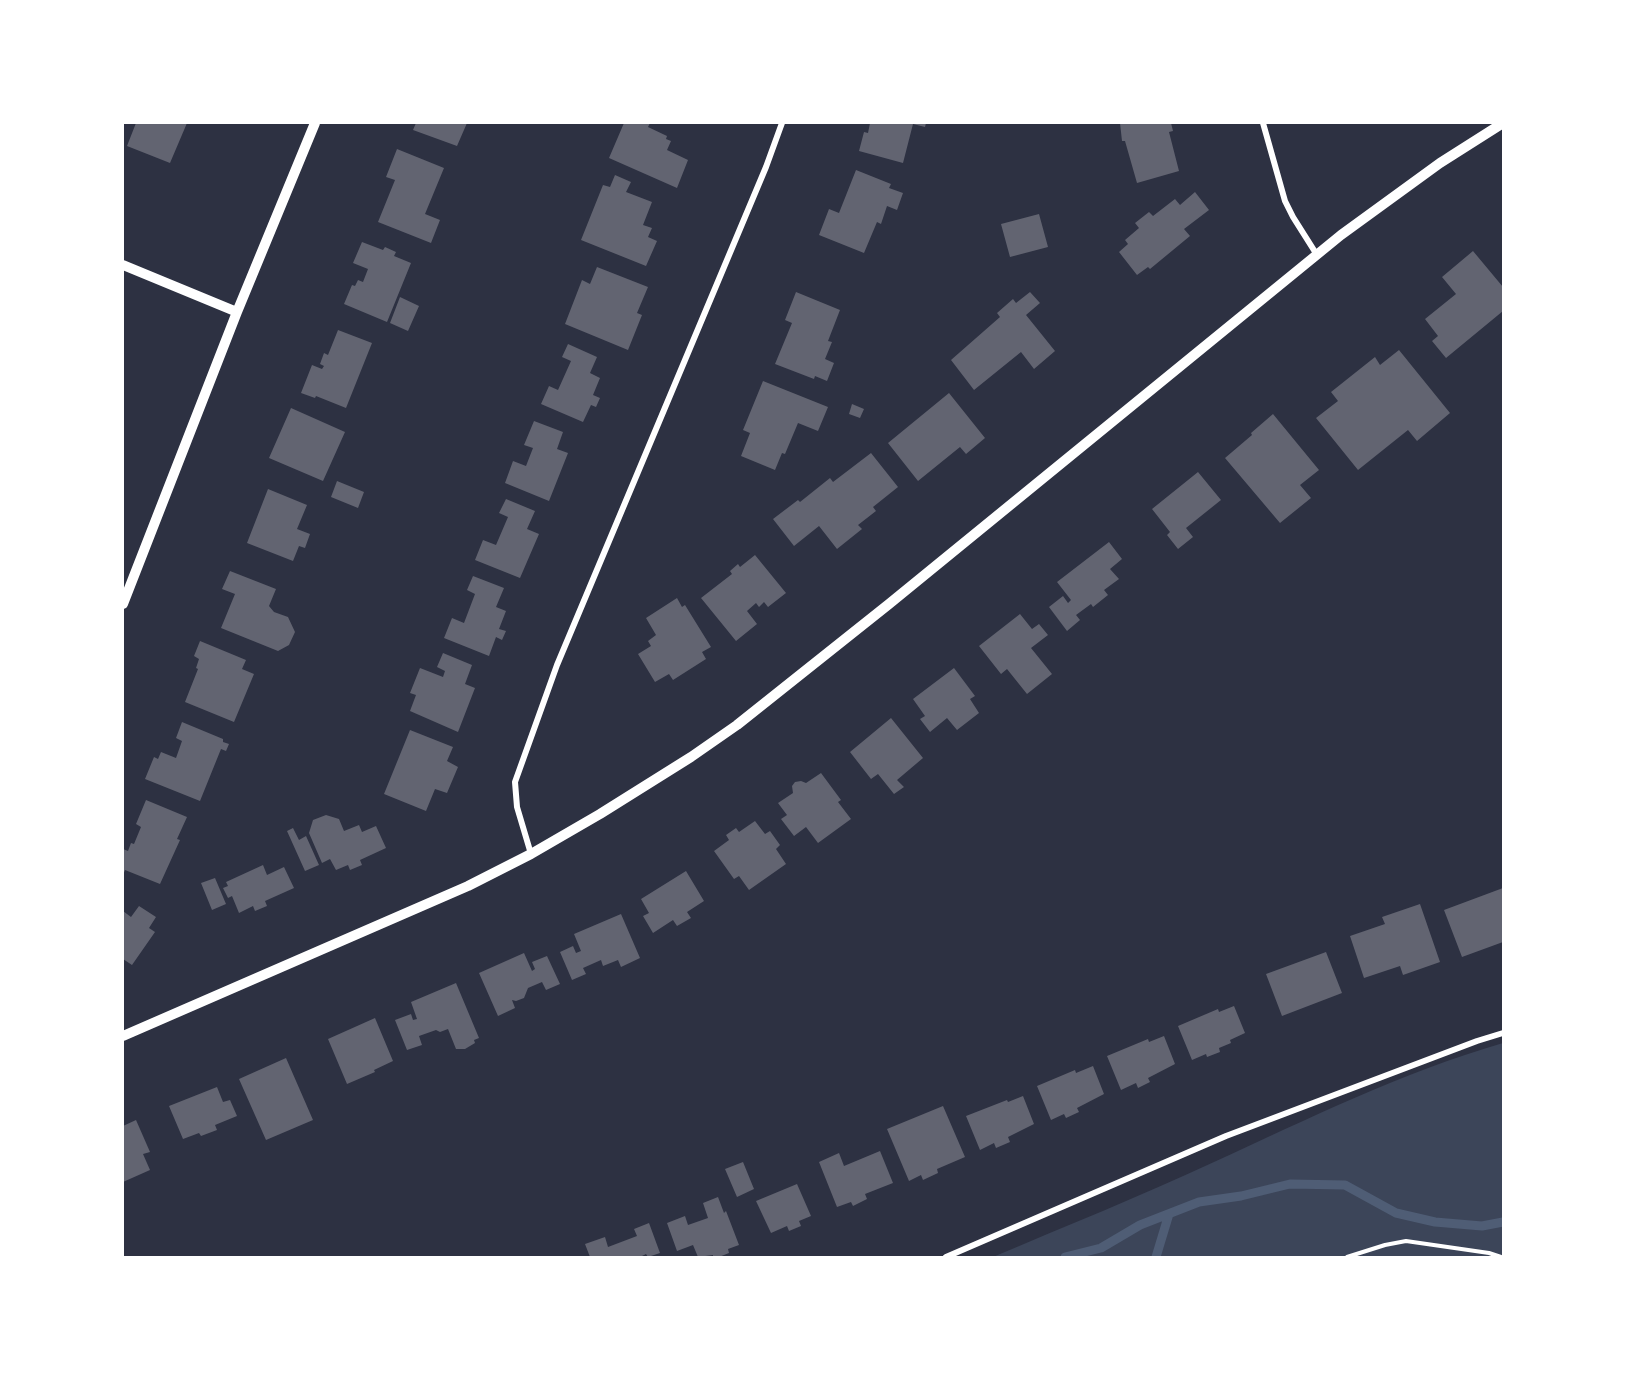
<!DOCTYPE html>
<html>
<head>
<meta charset="utf-8">
<style>
	body { margin:0 }
	#map { position:relative; width:1626px; height:1380px; overflow:hidden; background:#2d3142; font-family:Raleway,sans-serif }
	canvas { display:block }
	.frame { position:absolute; inset:0; border:124px solid #fff; pointer-events:none }
</style>
</head>
<body>
<div id="map">
<canvas width="1626" height="1380"></canvas>
<div class="frame"></div>
</div>
<script>
const context = document.querySelector('canvas').getContext('2d');
context.lineJoin = 'round';
function fill(path, color) {
  context.fillStyle = color;
  context.fill(path, 'evenodd');
}
function strokePath(path, color, width, dash) {
  context.strokeStyle = color;
  context.lineWidth = width;
  context.lineCap = dash ? 'butt' : 'round';
  context.setLineDash(dash || []);
  context.stroke(path);
}
fill(new Path2D(`
	M1503,1043V1257H993C1066,1226 1141,1196 1214,1162C1308,1119 1403,1072 1503,1043Z`), '#3c4559');
strokePath(new Path2D(`
	M1065,1257L1101,1248L1140,1225L1199,1202L1241,1196L1290,1184L1345,1185L1396,1213L1435,1222L1482,1226L1503,1222
	M1156,1257L1169,1214`), '#4f5d75', 9);
fill(new Path2D(`
	M136,123H187L170,163L127,146Z
	M416,123H467L457,146L413,130Z
	M624,123H650L648,127L667,136L666,139L671,141L667,150L688,160L677,188L609,158Z
	M870,123H926L925,127L913,124L903,163L859,151L864,132L868,133Z
	M1120,123H1171L1173,131L1169,132L1179,171L1137,183L1125,141H1122Z
	M397,149L444,168L425,214L440,220L431,243L378,222L395,180L386,177Z
	M856,170L891,184L889,188L903,193L897,210L887,206L881,224L877,222L864,253L819,235L829,209L839,213Z
	M615,175L631,182L626,192L652,202L643,225L652,228L648,237L657,241L646,266L581,240L603,185L610,187Z
	M1195,192L1209,210L1184,229L1190,236L1150,269L1148,267L1137,275L1119,252L1128,244L1125,240L1139,228L1135,223L1149,212L1153,216L1175,199L1180,205Z
	M1039,214L1048,247L1010,257L1001,224Z
	M362,242L383,250L385,247L396,252L394,256L411,263L387,322L344,304L352,285L355,286L358,280L363,282L368,269L353,263Z
	M1473,251L1503,287V311L1446,358L1432,341L1438,336L1425,319L1456,294L1442,277Z
	M597,267L648,287L637,313L642,315L628,350L565,324L582,280L590,284Z
	M796,292L840,310L828,341L832,342L825,359L834,363L827,381L815,376L814,379L775,364L792,323L785,320Z
	M1030,292L1040,303L1026,315L1055,351L1034,369L1021,352L974,390L951,360L1000,317L997,313L1013,299L1016,303Z
	M400,297L419,306L408,331L390,323Z
	M338,330L372,343L346,408L316,396L315,398L301,393L312,365L322,369L324,366L320,364L324,353L328,355Z
	M568,344L597,357L590,373L600,378L593,395L600,398L596,407L591,405L583,422L541,404L549,386L558,390L571,361L562,357Z
	M1399,350L1450,413L1417,441L1408,430L1358,470L1316,418L1338,401L1331,392L1375,357L1380,365Z
	M763,381L828,407L818,431L798,423L785,454L782,453L775,470L741,456L750,433L743,430Z
	M949,393L985,438L966,454L960,447L918,481L888,443Z
	M852,404L864,409L860,418L849,414Z
	M291,408L345,432L323,481L269,458Z
	M1273,414L1319,470L1300,485L1311,498L1280,523L1225,458L1252,435L1251,433Z
	M534,421L563,432L557,449L568,453L549,501L505,483L513,461L526,466L533,448L524,445Z
	M871,453L898,487L873,507L876,511L858,525L862,529L837,549L819,526L794,546L773,519L798,500L800,502L830,478L833,482Z
	M1198,472L1221,500L1186,528L1193,537L1178,549L1167,535L1170,532L1152,509Z
	M337,481L364,492L358,508L331,497Z
	M268,489L307,505L297,529L310,534L305,548L299,546L293,561L247,543Z
	M506,499L535,511L527,529L539,534L520,578L475,560L483,540L496,545L508,517L499,513Z
	M1109,542L1122,559L1110,569L1119,579L1104,590L1108,595L1093,607L1091,604L1076,615L1080,620L1067,631L1049,607L1063,596L1068,603L1071,600L1057,582Z
	M755,555L786,593L768,607L764,602L759,607L756,603L747,611L757,624L736,641L701,598L732,574L730,571L738,564L740,567Z
	M230,571L276,589L269,606L274,612L288,617L295,632L289,645L278,651L221,628L235,594L222,589Z
	M473,576L504,588L496,607L506,611L499,629L506,631L502,640L496,637L489,656L444,638L452,618L464,623L475,594L467,590Z
	M677,598L682,607L685,605L711,647L702,652L706,659L673,680L669,674L655,682L638,654L651,646L648,641L656,635L646,618Z
	M1020,614L1032,629L1039,624L1048,635L1031,648L1052,674L1027,694L1007,669L1001,674L979,646Z
	M200,641L246,660L242,669L254,674L234,722L185,702L198,669L196,668L199,659L194,656Z
	M443,653L472,665L465,684L475,688L458,732L410,711L416,695L410,693L420,668L443,677L445,671L437,667Z
	M954,668L975,696L970,699L979,713L957,730L947,718L930,732L920,719L925,716L913,699Z
	M891,718L923,758L897,780L904,787L894,794L878,774L871,779L850,752Z
	M182,722L223,739V742L229,744L226,751L221,749L200,801L145,779L154,757L158,759L161,752L176,758L182,741L176,738Z
	M410,730L453,747L447,761L458,767L447,793L435,789L426,811L384,794Z
	M821,773L841,800L838,802L851,819L818,843L806,827L794,836L781,819L787,815L778,803L793,793L792,786L795,782L801,781L806,783Z
	M146,800L187,817L177,839L180,840L160,884L125,870L123,875V849L128,851L131,843L134,844L141,827L136,824Z
	M326,815L339,819L344,831L359,825L362,832L376,826L386,848L360,860L362,865L350,870L348,865L336,870L330,859L322,863L309,833L313,820Z
	M755,821L765,834L770,831L780,845L776,849L786,864L749,890L739,876L734,879L714,851L729,840L726,835L736,828L739,832Z
	M293,828L299,840L306,836L319,865L305,871L287,831Z
	M263,865L267,875L284,867L294,888L265,901L267,906L255,911L253,906L239,913L232,896L228,898L223,888L228,886L226,882Z
	M686,871L704,901L687,912L691,918L677,926L673,920L653,933L643,916L649,913L641,899Z
	M215,878L226,904L212,910L201,883Z
	M1503,888V942L1462,957L1444,910Z
	M1420,904L1440,962L1403,975L1400,966L1364,978L1350,936L1385,924L1382,917Z
	M139,906L156,917L149,928L155,932L132,965L123,959V911L131,917Z
	M621,914L640,958L621,967L618,960L603,966L601,960L583,968L586,974L572,980L560,952L573,946L576,953L581,951L574,934Z
	M1326,952L1342,993L1282,1016L1266,974Z
	M524,953L532,971L535,969L532,962L547,956L560,984L546,990L542,982L528,988L524,998L516,1001L512,1000L515,1008L498,1016L479,973Z
	M456,983L479,1038L474,1040L475,1043L465,1049H456L448,1029L440,1032L436,1030L419,1036L422,1045L407,1050L395,1020L411,1014L413,1020L417,1019L411,1002Z
	M1234,1006L1245,1033L1230,1040L1231,1043L1219,1048L1220,1052L1207,1057L1206,1054L1192,1060L1178,1026L1218,1009L1219,1012Z
	M375,1018L393,1061L374,1070L375,1072L347,1084L328,1039Z
	M1164,1036L1175,1064L1148,1078L1150,1082L1138,1088L1136,1083L1121,1090L1107,1056L1148,1039L1149,1042Z
	M286,1058L313,1120L266,1140L239,1079Z
	M1093,1066L1104,1094L1077,1108L1079,1112L1066,1118L1064,1114L1051,1120L1037,1086L1075,1070L1076,1073Z
	M217,1087L223,1102L230,1100L237,1116L215,1125L217,1130L201,1136L199,1133L183,1139L169,1106Z
	M1023,1096L1034,1124L1008,1137L1010,1142L996,1148L994,1143L980,1150L966,1116L1007,1100L1008,1102Z
	M943,1106L965,1157L937,1169L938,1173L923,1180L921,1175L909,1181L887,1129Z
	M136,1120L150,1152L143,1154L150,1170L123,1182V1126Z
	M880,1151L893,1183L865,1194L867,1199L853,1206L851,1202L837,1207L819,1162L839,1153L844,1166Z
	M743,1162L754,1189L737,1197L725,1169Z
	M797,1184L811,1216L799,1221L801,1226L789,1231L787,1226L771,1233L756,1201Z
	M718,1197L724,1213L726,1211L739,1245L728,1249L729,1253L719,1257H713V1255L698,1257L693,1245L677,1251L667,1223L685,1216L688,1225L708,1218L703,1203Z
	M649,1223L660,1253L648,1257L646,1254L640,1257H590L585,1244L605,1237L608,1247L637,1236L634,1229Z`), '#626471');
strokePath(new Path2D(`
	M1347,1257L1385,1245L1406,1241L1489,1253L1501,1257`), '#fff', 4);
strokePath(new Path2D(`
	M1263,123L1285,201L1293,217L1317,255
	M531,854L517,807L515,782L557,665L766,167L782,123
	M946,1257L1226,1136L1477,1041L1503,1033`), '#fff', 6);
strokePath(new Path2D(`
	M123,265L237,312
	M123,604L237,312L315,123
	M123,1036L468,886L531,854L600,814L691,757L737,725L889,604L1341,235L1440,163L1503,123`), '#fff', 10);
</script>
</body>
</html>
